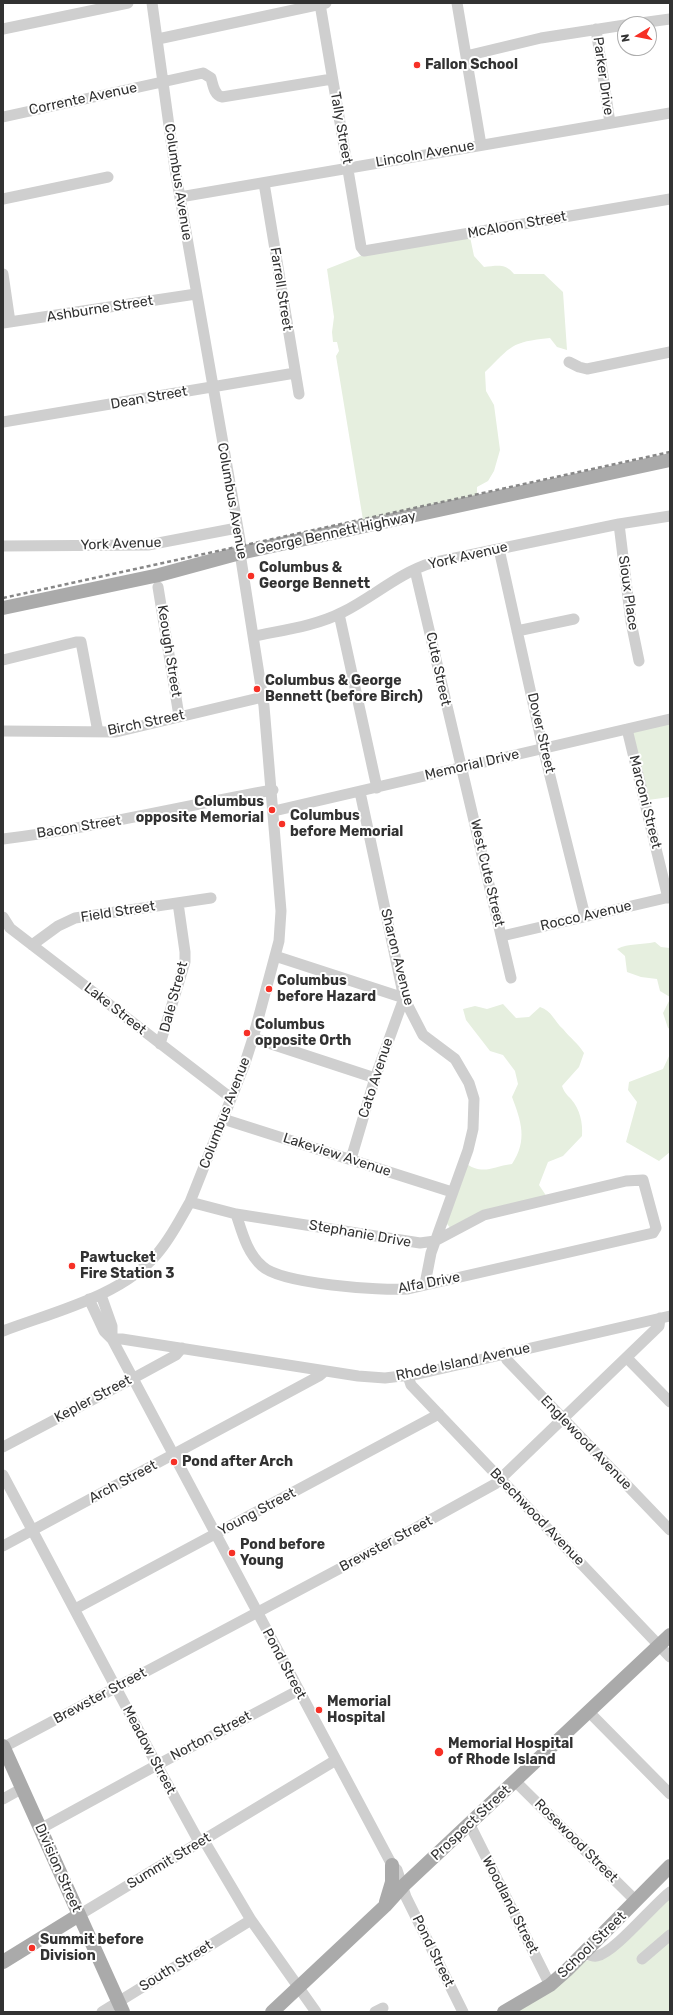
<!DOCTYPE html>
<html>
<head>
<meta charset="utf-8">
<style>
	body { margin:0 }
	#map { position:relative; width:673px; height:2015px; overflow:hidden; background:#fff; font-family:Rubik,sans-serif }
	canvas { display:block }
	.frame { position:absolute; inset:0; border:4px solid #323232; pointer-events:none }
	.north { position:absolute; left:617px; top:16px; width:40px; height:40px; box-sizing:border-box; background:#fff; border:1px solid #adadad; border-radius:50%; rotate:260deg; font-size:11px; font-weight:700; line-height:16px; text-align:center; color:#323232 }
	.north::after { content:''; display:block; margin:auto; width:14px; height:18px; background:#f63026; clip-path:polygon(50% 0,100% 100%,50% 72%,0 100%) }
</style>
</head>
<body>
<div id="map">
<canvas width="673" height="2015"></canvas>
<div class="frame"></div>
<div class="north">N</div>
</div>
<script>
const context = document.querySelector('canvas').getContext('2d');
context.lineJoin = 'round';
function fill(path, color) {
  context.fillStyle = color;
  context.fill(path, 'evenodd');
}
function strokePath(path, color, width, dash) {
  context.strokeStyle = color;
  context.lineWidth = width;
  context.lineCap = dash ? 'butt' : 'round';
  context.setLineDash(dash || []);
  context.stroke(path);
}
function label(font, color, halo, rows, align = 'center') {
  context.font = font + ' Rubik,sans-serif';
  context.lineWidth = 4;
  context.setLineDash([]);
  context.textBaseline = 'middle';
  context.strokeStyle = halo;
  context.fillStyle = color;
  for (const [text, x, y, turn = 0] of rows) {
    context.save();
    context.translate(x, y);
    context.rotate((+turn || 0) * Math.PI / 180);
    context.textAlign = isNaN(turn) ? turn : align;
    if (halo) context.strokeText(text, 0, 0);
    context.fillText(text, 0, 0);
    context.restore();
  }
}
fill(new Path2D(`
	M469,232L474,256L484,267C497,266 505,263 514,274H544L563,292L567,350L557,347L550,338C510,342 512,346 485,372L486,391L494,405L500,450L494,471L488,481L477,487V502L364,526L336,356L339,351L337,342H333L332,332L334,317L327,269L378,249Z
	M670,717V797L648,800L633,737L632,725Z
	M655,942L661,947L670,948V997L660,991L657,979L641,977L627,972L625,956L617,949C629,943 641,945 655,942Z
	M670,999V1029L668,1028L663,1013Z
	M503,1004L516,1018L529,1017L540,1007C552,1011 554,1021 563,1029C571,1039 577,1042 584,1053L579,1067L562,1086C564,1092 567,1095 571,1099C580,1109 583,1123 582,1136L563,1156L548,1162L539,1185L547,1197L451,1229L444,1220L463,1162C484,1176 490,1167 512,1164C528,1140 521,1121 512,1097L518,1084L515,1071L503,1055L490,1051L466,1020L463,1009L475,1006L487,1009Z
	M670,1054V1152L659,1161L626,1142L637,1102L628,1090L629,1082L663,1069Z
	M670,1895V2012H508L574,1964L594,1959Z`), '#e6efdf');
strokePath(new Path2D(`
	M457,3L481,145
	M320,4L361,247L364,251L670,199
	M633,24L670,19
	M3,29L128,3
	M596,29L610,123
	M158,39L326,3
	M466,56L541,38L625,25
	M3,117L203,73L211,78C213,85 214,95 222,97L332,79
	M264,183L299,394
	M180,197L670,113
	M3,199L108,177
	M3,274L10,322
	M3,323L196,294
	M569,362L579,367L587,369L670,352
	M3,422L295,373
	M619,524L631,622L639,661
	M3,546L148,545L237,528
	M499,549L543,748L585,916
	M415,570L511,978
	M158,587L179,716
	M339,614L377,788
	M517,631L574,619
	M255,636C284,630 316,626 343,612C373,597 399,573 431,563L619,524L670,516
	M3,660L76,642H81L98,732
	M627,729L668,898
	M3,731L116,732L263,697
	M360,792L404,998L423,1035L455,1059L469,1083L474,1099L473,1129L468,1150L431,1253L425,1284
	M274,811L670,719
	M3,839C94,828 182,806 273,790
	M3,917L10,928L231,1098
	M502,936L670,897
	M32,945L58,926L75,918L211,898
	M275,956L404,998L375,1078L351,1159
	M253,1038L375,1078
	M160,1044L185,962V952L178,903
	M223,1119L452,1192
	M190,1202L236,1214L420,1243L435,1241L484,1215L626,1181L643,1180L656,1228L653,1233L408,1289C381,1291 281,1284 262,1266C247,1253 242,1232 236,1214
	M101,1295L112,1326V1339
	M89,1299L104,1331L112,1339L392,1865L397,1870L406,1897L463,2012
	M3,1331C53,1312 122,1296 157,1254C171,1238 179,1221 190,1202L244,1066L253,1038L279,941L281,911L264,706L240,553L241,546L175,169L152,3
	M112,1339H122L358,1376L385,1378L418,1374L670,1316
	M504,1353L507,1360L670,1530
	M627,1358L670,1402
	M408,1376L411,1385L670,1657
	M3,1447L132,1379L176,1355L182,1348
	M3,1475L157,1765L197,1838L206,1844L251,1920L316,2012
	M3,1546L319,1376L325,1371
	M75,1609L439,1414
	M589,1712L670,1794
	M4,1747L401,1536L495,1484L659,1326L660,1318
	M516,1782L636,1901
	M3,1799L21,1789
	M470,1825L550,1985
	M40,1829L157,1765L299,1690
	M79,1915L336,1760
	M585,1953C589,1955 593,1957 597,1956C615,1952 653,1905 670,1892
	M642,1959L670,1935
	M102,2012L251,1920
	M375,2012L383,2008`), '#cfcfcf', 11);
strokePath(new Path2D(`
	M3,608L159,575L240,553L670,460
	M3,1746L123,2012
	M386,1902L392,1882V1865
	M3,1962L79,1915
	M272,2012L385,1906L403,1886L670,1635
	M504,2012L550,1985L567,1970L670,1866`), '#aaa', 14);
strokePath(new Path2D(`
	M3,598L670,452`), '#878787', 2.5, [4, 3]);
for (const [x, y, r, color] of [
	[417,65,4,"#f63026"],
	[251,576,4,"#f63026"],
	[257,689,4,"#f63026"],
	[272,810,4,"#f63026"],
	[282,824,4,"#f63026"],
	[269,989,4,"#f63026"],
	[247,1033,4,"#f63026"],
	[72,1266,4,"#f63026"],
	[174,1462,4,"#f63026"],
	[232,1553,4,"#f63026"],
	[319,1710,4,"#f63026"],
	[439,1752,5,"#f63026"],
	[32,1948,4,"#f63026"]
]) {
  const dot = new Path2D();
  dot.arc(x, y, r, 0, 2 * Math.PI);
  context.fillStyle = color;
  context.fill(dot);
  strokePath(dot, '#fff', 1.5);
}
label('bold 14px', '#323232', '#fff', [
	["Fallon School",425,65],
	["Columbus &",259,568],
	["George Bennett",259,584],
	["Columbus & George",265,681],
	["Bennett (before Birch)",265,697],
	["Columbus",264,802,"right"],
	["opposite Memorial",264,818,"right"],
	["Columbus",290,816],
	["before Memorial",290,832],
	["Columbus",277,981],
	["before Hazard",277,997],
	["Columbus",255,1025],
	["opposite Orth",255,1041],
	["Pawtucket",80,1258],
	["Fire Station 3",80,1274],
	["Pond after Arch",182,1462],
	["Pond before",240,1545],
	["Young",240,1561],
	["Memorial",327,1702],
	["Hospital",327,1718],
	["Memorial Hospital",448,1744],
	["of Rhode Island",448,1760],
	["Summit before",40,1940],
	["Division",40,1956]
], 'left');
label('14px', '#323232', '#fff', [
	["Parker Drive",603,76,82],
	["Corrente Avenue",83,99,-12],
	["Tally Street",341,128,80],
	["Lincoln Avenue",425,154,-10],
	["Columbus Avenue",178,182,81],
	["McAloon Street",517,225,-10],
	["Farrell Street",281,289,81],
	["Ashburne Street",100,309,-9],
	["Dean Street",149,398,-10],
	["Columbus Avenue",232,501,80],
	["George Bennett Highway",336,533,-12],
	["York Avenue",121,544,-2],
	["York Avenue",468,556,-13],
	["Sioux Place",628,593,82],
	["Keough Street",169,651,81],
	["Cute Street",438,669,78],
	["Birch Street",146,723,-12],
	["Dover Street",541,733,77],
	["Memorial Drive",472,765,-13],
	["Marconi Street",645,802,76],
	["Bacon Street",79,827,-9],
	["West Cute Street",487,873,77],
	["Field Street",118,912,-9],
	["Rocco Avenue",586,916,-13],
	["Sharon Avenue",397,957,76],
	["Dale Street",174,997,-75],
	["Lake Street",115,1009,38],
	["Cato Avenue",376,1078,-72],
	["Columbus Avenue",225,1113,-69],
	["Lakeview Avenue",337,1155,18],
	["Stephanie Drive",360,1234,10],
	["Alfa Drive",429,1283,-11],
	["Rhode Island Avenue",463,1362,-12],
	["Kepler Street",93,1399,-28],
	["Englewood Avenue",586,1443,46],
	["Arch Street",123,1482,-28],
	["Young Street",257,1512,-28],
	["Beechwood Avenue",537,1517,46],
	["Brewster Street",386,1544,-28],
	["Pond Street",284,1664,62],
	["Brewster Street",100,1696,-28],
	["Norton Street",211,1736,-28],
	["Meadow Street",149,1750,62],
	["Prospect Street",471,1823,-43],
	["Rosewood Street",576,1841,45],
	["Summit Street",169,1861,-31],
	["Division Street",58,1868,66],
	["Woodland Street",510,1905,63],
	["School Street",592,1945,-44],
	["Pond Street",433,1951,64],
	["South Street",176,1966,-32]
]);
</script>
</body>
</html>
